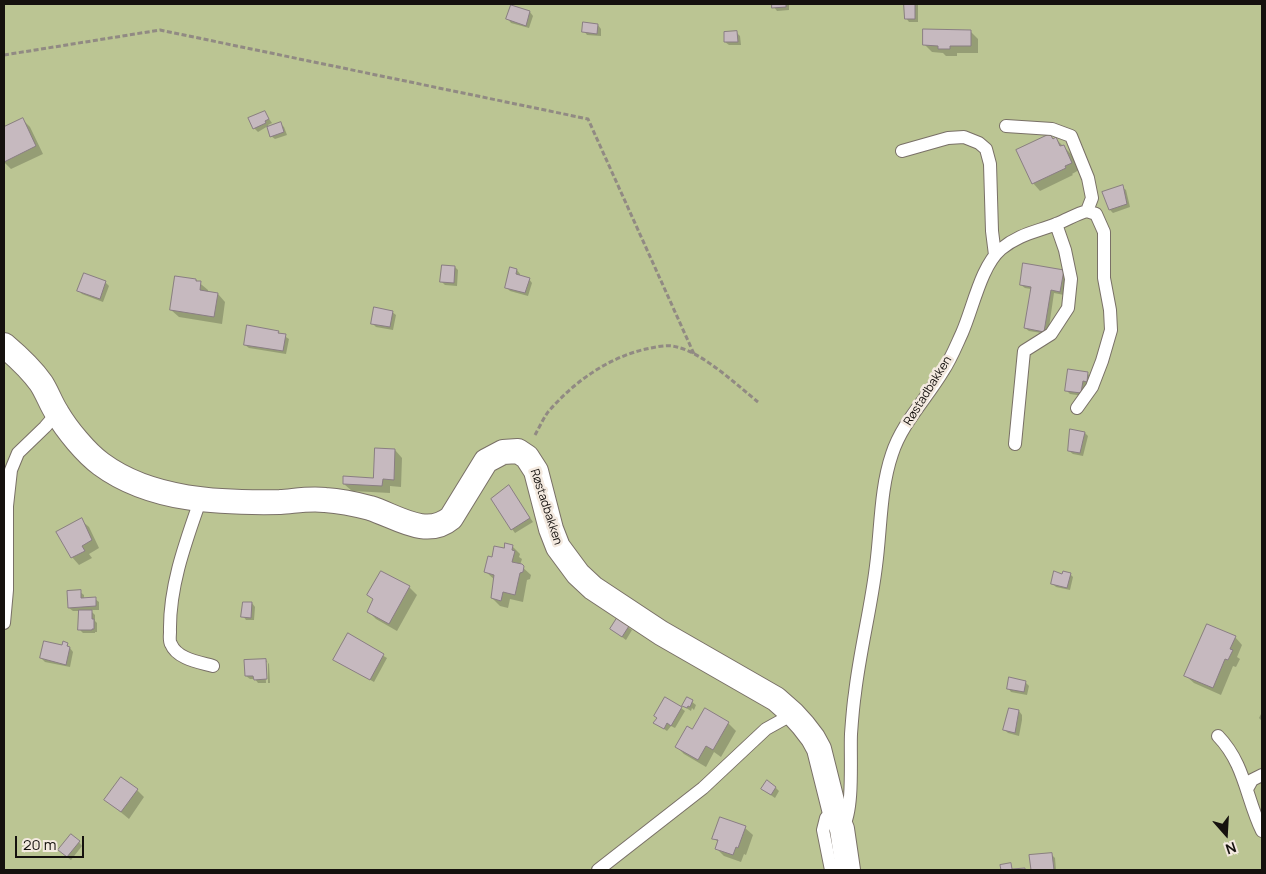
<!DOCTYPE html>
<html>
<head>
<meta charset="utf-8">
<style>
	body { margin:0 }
	#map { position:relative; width:1266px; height:874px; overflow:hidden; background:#f4eae0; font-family:Manrope,sans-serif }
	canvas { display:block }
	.frame { position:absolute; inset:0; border:5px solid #15110e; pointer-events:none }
	.north { position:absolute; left:1201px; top:809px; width:50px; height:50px; -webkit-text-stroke:4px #f4eae0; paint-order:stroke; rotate:161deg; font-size:14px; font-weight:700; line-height:20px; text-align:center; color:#15110e }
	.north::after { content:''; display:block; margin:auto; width:18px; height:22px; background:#15110e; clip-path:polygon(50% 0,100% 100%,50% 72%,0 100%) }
	.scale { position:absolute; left:15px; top:836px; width:69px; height:22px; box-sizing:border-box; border:2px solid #15110e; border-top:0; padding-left:6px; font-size:15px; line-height:18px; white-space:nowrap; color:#15110e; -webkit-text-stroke:4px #f4eae0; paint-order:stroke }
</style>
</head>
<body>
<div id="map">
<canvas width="1266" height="874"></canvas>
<div class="frame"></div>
<div class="north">N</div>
<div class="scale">20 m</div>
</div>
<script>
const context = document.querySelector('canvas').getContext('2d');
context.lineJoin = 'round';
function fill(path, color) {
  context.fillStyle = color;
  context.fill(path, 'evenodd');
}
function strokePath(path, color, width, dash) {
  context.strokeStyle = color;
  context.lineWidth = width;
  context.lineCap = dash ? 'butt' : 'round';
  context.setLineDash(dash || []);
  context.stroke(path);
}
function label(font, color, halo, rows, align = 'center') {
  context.font = font + ' Manrope,sans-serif';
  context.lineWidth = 5;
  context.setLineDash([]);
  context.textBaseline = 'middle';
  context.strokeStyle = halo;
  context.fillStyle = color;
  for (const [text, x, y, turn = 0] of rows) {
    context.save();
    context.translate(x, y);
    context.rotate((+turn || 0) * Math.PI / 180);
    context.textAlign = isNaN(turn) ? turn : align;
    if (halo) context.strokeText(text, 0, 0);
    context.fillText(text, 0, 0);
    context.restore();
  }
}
fill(new Path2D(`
	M4,4H1262V870H4Z`), '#bbc593');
fill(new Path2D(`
	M773,4H789V10L777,11L774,7Z
	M906,4H917L918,5V22H909L906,18Z
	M512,6L530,12L533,16L529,28L511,23L508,19Z
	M598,25L601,29V36L587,35L584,31Z
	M970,31L978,39V53H957V56H946L943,53L932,52L924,44Z
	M737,33L740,36L741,45H729L725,42Z
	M265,113L272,123L268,125L269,128L281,124L284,127L287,135L275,139L271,136L268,126L258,132L254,128Z
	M22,119L30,127L43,154L11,169L4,162V128Z
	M1050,135L1054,140L1056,139L1071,154L1079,170L1072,174L1073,175L1040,191L1033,183Z
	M1122,187L1126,190L1130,207L1113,213L1110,210Z
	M455,267L458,270L457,286L445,285L442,282Z
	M511,269L517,270L520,274V276L529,279L532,283L528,296L510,291L506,287Z
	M1063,271L1067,275L1064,295L1054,293L1048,334L1029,331L1025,328L1031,289L1025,288L1021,285Z
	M196,280L208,290V292L218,294L225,302L222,324L179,317L171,310Z
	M105,282L109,286L103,302L82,294L78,290Z
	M392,312L396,315L393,330L376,327L372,323Z
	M278,332L289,339L286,354L249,348L245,345Z
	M1087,373L1091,377L1090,384H1086L1084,396L1070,394L1066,390Z
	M1085,433L1088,436L1083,456L1073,454L1069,451Z
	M395,450L402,458L401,487L390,486V493L352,491L344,484L374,479Z
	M509,487L533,522L515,533L512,529Z
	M81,520L89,527L99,548L89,554L92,558L79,565L72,557Z
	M512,546L520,554L519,557L522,559L520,565L531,575L530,579L527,580L523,602L510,599L508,608L500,606L492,598L495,580L486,572L493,558Z
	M1070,574L1073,577L1070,590L1056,587L1052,583L1063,575Z
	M409,587L417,595L397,631L376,619L368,611L374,600L369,595Z
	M80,592L84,595V599H95L99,602V610H90L95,615V621L97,623V632H95V633H83L80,630V611H73L69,608Z
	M252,603L255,607L254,620H246L243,616Z
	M617,620L632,630L626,640L611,629Z
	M348,635L387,658L374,682L335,660Z
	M1235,637L1242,645L1237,657L1240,659L1236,667L1233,666L1221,695L1194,683L1186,676Z
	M67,644L73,652L70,667L45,662L41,658Z
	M266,660L269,664L270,683H268V662H265L266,683H258L255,679H250L246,676Z
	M1025,682L1029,686L1027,695L1011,692L1008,688Z
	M687,698L696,705L694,710L692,708L691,711L683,706Z
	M681,708L685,711L675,728L671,726L667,731L655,723Z
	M1019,711L1022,715V720L1019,736L1008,733L1005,730Z
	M1262,712V721L1259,718Z
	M728,723L736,731L721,757L714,752L706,767L684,754L677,747L693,731Z
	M776,788L779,791L775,798L762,789Z
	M137,790L144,797L129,819L106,800Z
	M745,828L753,835L746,855L744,854L741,862L724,856L717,849L719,843L714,838Z
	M79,842L82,846L71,860L63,854Z
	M1052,855L1055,858L1056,870H1032L1031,857Z`), '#0003');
const building = new Path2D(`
	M772,4H786V7L772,8Z
	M904,4H915V19H905Z
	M511,5L530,11L526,26L506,19Z
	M583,22L598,24L597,34L582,32Z
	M923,29L971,30V46H950V49H938V46L923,45Z
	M737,31L738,42H724V32Z
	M265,111L269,119L265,121L266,123L253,129L248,118Z
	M23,118L36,146L4,162V127Z
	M281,122L284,132L270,137L267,127Z
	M1050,134L1053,139L1056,137L1060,146L1064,145L1072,163L1065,166L1066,168L1032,184L1016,150Z
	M1123,185L1127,204L1109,210L1102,192Z
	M1023,263L1064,270L1060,292L1051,290L1044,332L1024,328L1031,287L1020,285Z
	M442,265L455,266L454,283L440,282Z
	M510,267L517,269L516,274L530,278L525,293L505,288Z
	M84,273L106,281L100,299L77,291Z
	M175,276L196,279V281H201L200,290L218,293L214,317L170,310Z
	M374,307L393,311L390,327L371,324Z
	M247,325L279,331L278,333L286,334L283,351L244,345Z
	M1068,369L1088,372L1087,382L1083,381L1081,393L1065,391Z
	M1070,429L1085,432L1080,453L1068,451Z
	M375,448L395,449L394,480L383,479L382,486L343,484V476L373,478Z
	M509,485L530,518L511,530L491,499Z
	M82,518L92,540L82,546L85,551L71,558L56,532Z
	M505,543L513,545L512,550L515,551L512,562L522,564L524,566L523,572L520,573L515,595L503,592L501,601L491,598L494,575L484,572L488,556L492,557L494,546L504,548Z
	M381,571L410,586L389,624L367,612L373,599L367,595Z
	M1054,571L1062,574L1063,571L1071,573L1067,588L1051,584Z
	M81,590V598L96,597V606L68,608L67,591Z
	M243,602H252L251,618L241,617Z
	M79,610H92V619H94V629H92V630H78Z
	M617,618L629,626L622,637L610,629Z
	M1207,624L1236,636L1230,649L1233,650L1228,660L1225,659L1213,688L1184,676Z
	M348,633L384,654L370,680L333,660Z
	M44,641L62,645L63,641L68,643L67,646L70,647L66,665L40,658Z
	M266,659L267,679L254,680L253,676H245L244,660Z
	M1009,677L1026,681L1024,692L1007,689Z
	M665,697L682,707L671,726L667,723L664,729L653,723L657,718L654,716Z
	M687,697L693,700L690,707L688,706L687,708L682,706Z
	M705,708L729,722L713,750L706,746L698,760L675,747L687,726L692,729Z
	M1009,708L1019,710L1015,733L1003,730Z
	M121,777L138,789L121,812L104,800Z
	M767,780L776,787L771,795L761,789Z
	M720,817L746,826L738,848L736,847L733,855L715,849L718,840L712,839Z
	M71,834L80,841L67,857L58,850Z
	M1052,853L1054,870H1031L1029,855Z
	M1011,863L1012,869L1025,868V870H1001L1000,865Z`);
fill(building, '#c6b9bf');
strokePath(building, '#8a7e83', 1);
const lane = new Path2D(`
	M1006,126L1052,129L1071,136L1088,178L1092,198L1087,211
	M902,151L948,138L964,137L979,143L986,149L990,164L992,231L995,255
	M1015,444L1024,351L1051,334L1068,308L1071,279L1065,250L1056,224
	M201,498C186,541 169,586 170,632C170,635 169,641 171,644C177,659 199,662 213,666
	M4,623L7,590V506L11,470L18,453L45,427L57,413
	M1218,736C1245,764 1246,798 1262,831
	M1247,789L1252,780L1262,775
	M843,827C854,809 850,756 851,734C852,720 853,706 855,693C860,650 871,608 876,566C881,529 880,489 892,454C902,423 927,398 943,371C951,359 956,346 962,333C973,308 981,266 1001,249C1019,234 1036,232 1056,224C1067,220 1076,214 1087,211L1096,214L1104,232V278L1110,310L1111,330L1102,361L1092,387L1077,408
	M598,870L703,788L766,729L793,714
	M831,870L823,830L826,818L834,809`);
const street = new Path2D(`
	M4,345C17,356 31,369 41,383C47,392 51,404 57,413C67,430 86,453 101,464C151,501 220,503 280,502C295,501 310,498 325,500C340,501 355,504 370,508C396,516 426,539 451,518L486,461L503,452L518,451L527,457L536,471L551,529L558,547L578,574L593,588L661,633L776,699L793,714L803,725L813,738L819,749L834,809L842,829L848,870`);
strokePath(lane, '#797067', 14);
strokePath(street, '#797067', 26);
strokePath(new Path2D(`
	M4,55L160,30L588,119L694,354
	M535,435C539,428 543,419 548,412C574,382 607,358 646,349C656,347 667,344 677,347C703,353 737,385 758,402`), '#918a83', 3, [5, 2.5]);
strokePath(lane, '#fff', 12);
strokePath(street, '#fff', 24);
label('12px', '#15110e', '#f4eae0', [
	["Røstadbakken",928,391,-58],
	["Røstadbakken",546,507,72]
]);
</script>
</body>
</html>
